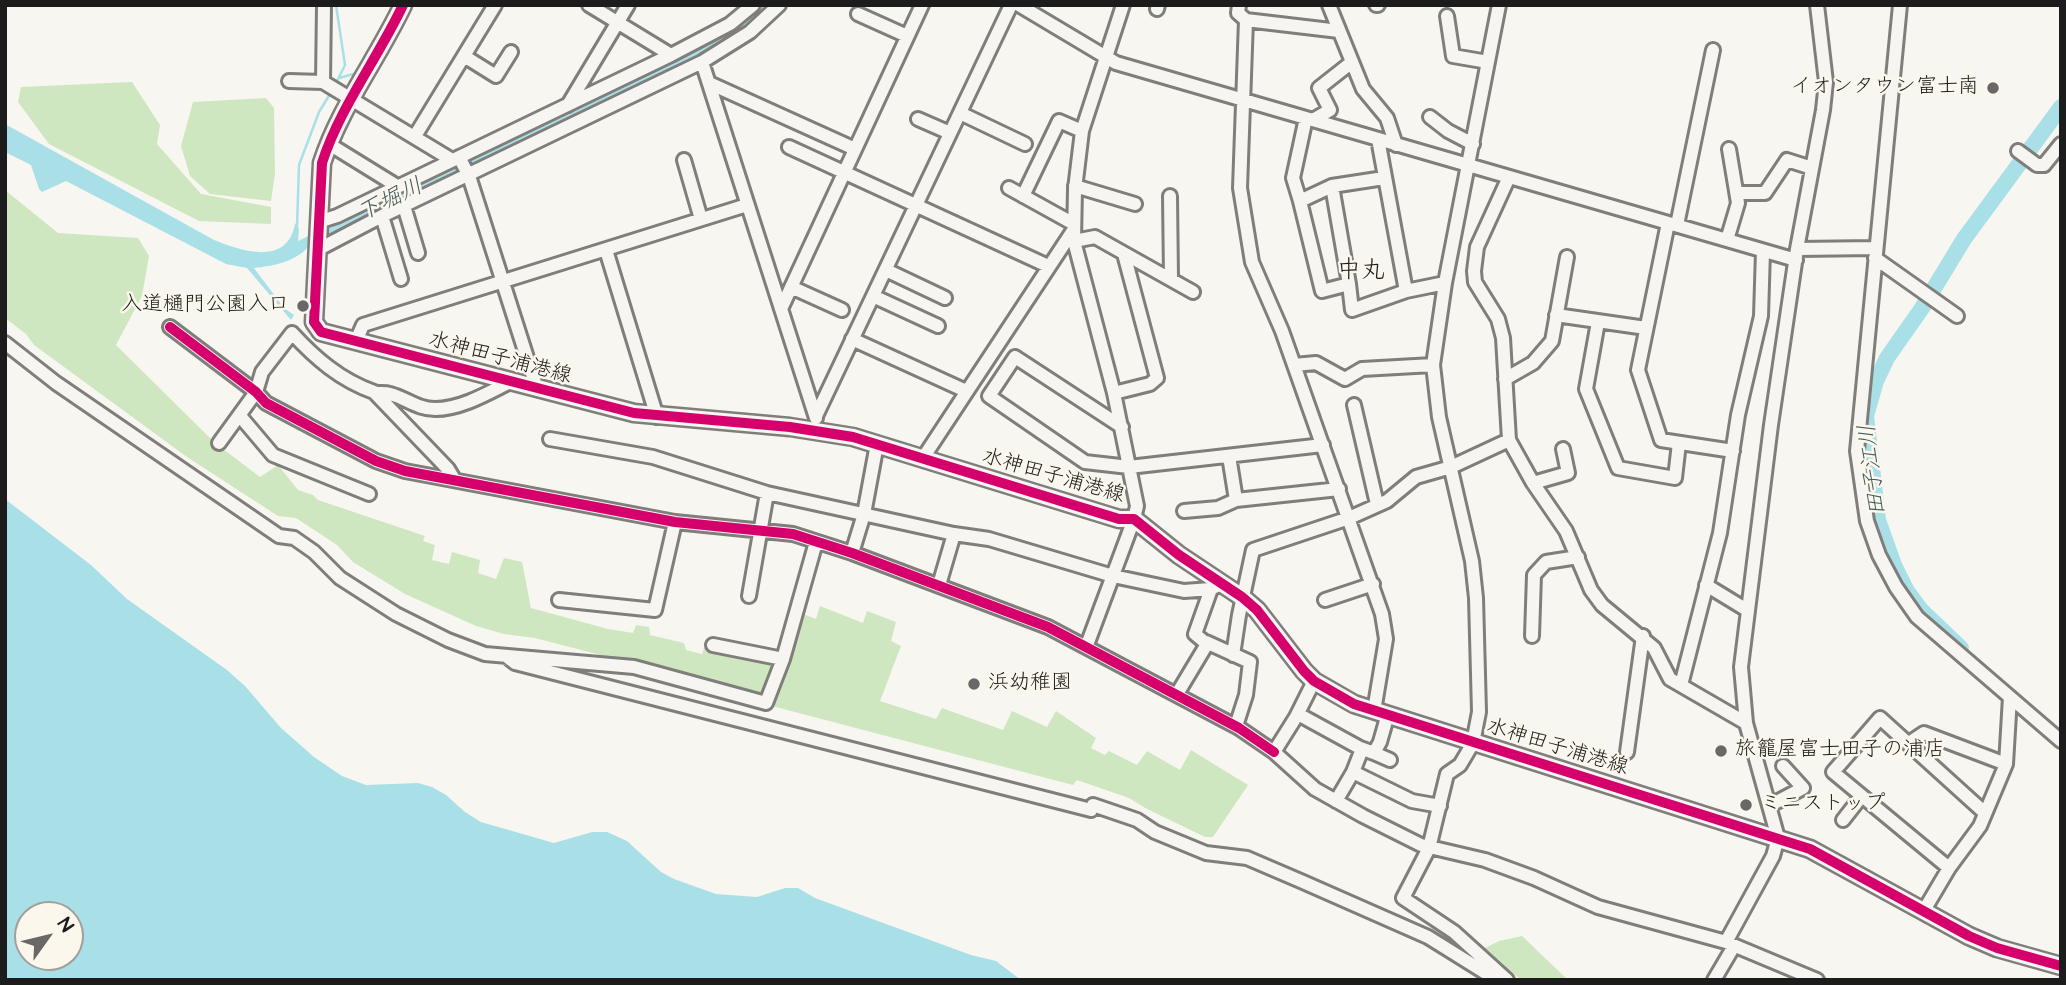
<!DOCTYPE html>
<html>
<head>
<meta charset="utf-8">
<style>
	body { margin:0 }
	#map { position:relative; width:2066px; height:985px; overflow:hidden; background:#f8f6f0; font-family:"Architects Daughter",sans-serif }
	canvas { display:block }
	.frame { position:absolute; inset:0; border:7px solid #1c1c1c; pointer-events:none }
	.north { position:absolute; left:14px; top:901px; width:70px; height:70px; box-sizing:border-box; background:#fbf7ec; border:2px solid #a29f99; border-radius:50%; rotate:56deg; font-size:19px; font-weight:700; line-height:28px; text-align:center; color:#1c1c1c }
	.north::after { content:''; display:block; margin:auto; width:24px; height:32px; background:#696866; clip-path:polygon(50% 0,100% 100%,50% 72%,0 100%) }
</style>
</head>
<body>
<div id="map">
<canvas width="2066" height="985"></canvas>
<div class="frame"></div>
<div class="north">N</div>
</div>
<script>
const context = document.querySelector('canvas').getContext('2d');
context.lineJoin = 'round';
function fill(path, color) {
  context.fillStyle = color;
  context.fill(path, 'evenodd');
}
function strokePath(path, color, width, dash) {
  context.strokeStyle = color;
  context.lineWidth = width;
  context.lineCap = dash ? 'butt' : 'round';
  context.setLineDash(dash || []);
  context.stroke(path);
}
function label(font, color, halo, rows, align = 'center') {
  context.font = font + ' "Architects Daughter","Klee One",sans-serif';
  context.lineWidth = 5;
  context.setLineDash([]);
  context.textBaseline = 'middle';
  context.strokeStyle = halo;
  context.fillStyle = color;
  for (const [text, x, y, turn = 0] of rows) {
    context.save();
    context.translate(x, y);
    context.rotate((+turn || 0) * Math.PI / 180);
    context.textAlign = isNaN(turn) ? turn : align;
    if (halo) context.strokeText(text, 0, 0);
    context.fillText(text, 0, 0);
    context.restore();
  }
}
fill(new Path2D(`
	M132,82L160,125L157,144L201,194L271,207V224L199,221L49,144L18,102L21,87Z
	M266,98L274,108L275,174L271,201L210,194L190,176L181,146L193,102Z
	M5,190L58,233L138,238L149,256L142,296L116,345L214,442L260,477L278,465L298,490L313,495L318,500L425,536L423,541L435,545L432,560L449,564L452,552L480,560L478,573L496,579L504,558L522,562L531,608L608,629L633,633L636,625L649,627L650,635L684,643L686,650L702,654L704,648L785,663L803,614L816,619L820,606L863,623L867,611L896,622L891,641L901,646L880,701L936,719L942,708L1003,730L1012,711L1047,727L1056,711L1096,738L1091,748L1105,755L1109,751L1137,765L1147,751L1180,770L1191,750L1248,785L1213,837H1205L1147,809L1129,798L1077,780L1073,785L772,706L774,700L535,638L504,634L476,626L405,594L353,562L337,545L296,518L278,516L187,457L34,345L26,334L5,318Z
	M1522,936L1568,980H1521L1485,948L1499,941Z`), '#cfe7c0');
fill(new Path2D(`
	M727,32L731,38L308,247C295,262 273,266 254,268L284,308L294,315L291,320L247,268L226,264L66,181L42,192L39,189L31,165L5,152V124L214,240C241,251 288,267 295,223L299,229L298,241Z
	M5,499L91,565L127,599L227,670L245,686L281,728L314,757L342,776L366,785L418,783L432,787L446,795L465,812L481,822L554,843L592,832H607L627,841L661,872L674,879L716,894L757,897L785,888H798L815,898L971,955L996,961L1021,980H5ZM28,915H70V957H28Z`), '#a9e0e8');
strokePath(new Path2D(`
	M336,5L345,65L337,81
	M364,61L393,5
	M339,78L357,73
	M297,227L299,165L319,112L330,94
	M1738,724L1765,818`), '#a9e0e8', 2.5);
strokePath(new Path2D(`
	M710,47L747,26L769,5
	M1961,648L1921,610L1907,591L1894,565L1878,520L1866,416L1876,381L1887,358L1922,308L1964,239L2061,107`), '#a9e0e8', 16);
const minor = new Path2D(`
	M324,5L323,82L452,160
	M589,5L671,55
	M1019,5L1116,63L1796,260
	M1239,5L1238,13L1246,20L1339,31
	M1329,5L1363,89L1387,118L1396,145
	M1376,5H1378
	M1499,5L1445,283L1433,365L1439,417L1472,561L1476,598L1479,712L1473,743L1460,765L1447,774L1429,848L1403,898L1454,932L1507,980
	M1900,5L1857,451L1867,521L1879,555L1896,587L1917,617L2061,741
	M1157,9L1158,5
	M858,14L907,36
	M1447,16L1453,56L1488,62
	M1246,20L1240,188L1252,262L1282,331L1382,614L1386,639L1374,711
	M464,56L496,76L511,52
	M702,62L816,418
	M289,81L323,82
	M709,83L855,149
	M568,105L628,5
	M960,113L1025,144
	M1430,117L1448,131L1473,144
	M918,119L950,133
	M1313,120L1330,110L1319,88L1352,62
	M415,136L495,5
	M1378,139L1406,291
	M329,144L397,186
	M789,147L1048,266
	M2018,151L2037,165H2044L2061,144
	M459,157L469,176L537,389
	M684,160L701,219
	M1509,177L1477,247L1474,271L1475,282L1498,319L1503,338L1509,440L1533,483L1566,531L1591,590L1602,605L1654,648L1670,679L1746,723
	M1384,178L1332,186L1300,201L1322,291L1349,284L1352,310L1406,291L1445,283
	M1075,186L1135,204
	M1332,186L1349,284
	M1009,188L1074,224
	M1737,193H1765L1787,160L1812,168
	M1023,196L1059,121L1082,131
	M1170,196L1171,278
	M1300,201L1293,178L1306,118
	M404,206L418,253
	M382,216L401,279
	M318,222L337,216L671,55L730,24L753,5
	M1668,223L1638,370L1661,440L1733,451
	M1677,225L1713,50
	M1727,240L1738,203L1729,149
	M1074,241L1095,237L1193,292
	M1797,249L1876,248
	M317,250L382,216L702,62L750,32L779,5
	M606,250L657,417
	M1875,258L1957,316
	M886,270L945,298
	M791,287L842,310
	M873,296L938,326
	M781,309L922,5
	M1556,315L1646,328
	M1598,322L1586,389L1618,468L1675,478L1679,443
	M170,327L256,392L266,403L376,461L405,471L675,522L793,534L852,553L1048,627L1239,728L1274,752
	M852,339L966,391
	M356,341L363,325L747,205
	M5,343L56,383L279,536L294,538L314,552L340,578L396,614L448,640L485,654L634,667L766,703L783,659L816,542
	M1294,365L1316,363L1345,379L1362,369L1433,365
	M1505,379L1533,363L1552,341L1567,257
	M375,393L448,469L454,479
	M1114,393L1150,384L1157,378L1124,254
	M1354,405L1377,504
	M240,416L273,455L369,494
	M816,416L1011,5
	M1122,427L1015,357L989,396L1085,462L1129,467L1323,445
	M550,439L653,457L767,493L954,534L989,539L1113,576L1184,591L1211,589L1221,584
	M219,443L256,392L262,372L292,333C315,358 340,380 374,392C379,394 384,392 390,394C406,398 417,409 435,409C461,409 488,393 510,382
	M1229,456L1236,500
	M923,458L1074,229
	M1533,483L1568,473L1563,449
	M1184,511L1218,508L1236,500L1339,489
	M852,553L864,514L877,444
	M939,585L954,534
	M1706,585L1747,610
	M749,596L767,493
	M559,600L655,610L675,522
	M1325,600L1373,584
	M1532,636L1534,575L1546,562L1578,557
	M1206,642L1250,662L1246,695L1236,726
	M713,645L783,659
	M1087,645L1134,519L1137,506L1114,393L1074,241L1075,189L1082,131L1123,5
	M1233,655L1239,615L1253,550L1349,518L1387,501L1416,477L1451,467L1509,440
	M506,656L515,663L1091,810L1093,805L1137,820L1155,832L1206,853L1247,858L1303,882L1428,937L1497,980
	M1314,681L1296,717L1274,752L1315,789L1363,816L1421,845L1485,860L1534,878L1598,907L1726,942L1817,980
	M1681,685L1720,533L1738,415L1761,316L1763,251
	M1177,694L1207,644L1195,634L1211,589
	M1298,714L1360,748L1374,753L1380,742L1386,721
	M1909,743L1924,733L2006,764
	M1627,752L1643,636
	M1374,753L1390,760
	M1353,772L1412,801L1440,806
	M1336,801L1353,772L1362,749
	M1769,806L1803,788L1783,766
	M1843,820L1861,797
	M1949,868L1833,772L1880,718L1985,813
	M1923,912L1949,868L1980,826L2006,764L2010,697
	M1726,942L1773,856L1778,838L1746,723L1741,667L1771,425L1797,249L1823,110L1826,82L1817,5
	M1714,980L1734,946`);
const major = new Path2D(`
	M403,5C378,58 340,107 322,163L314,322L321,332L634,413L790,427L853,437L1119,519H1134L1179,555L1242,597L1257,610L1304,671L1314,681L1354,704L1810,849L1969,936L1997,948L2061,966`);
strokePath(minor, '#7f7e7b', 18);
strokePath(major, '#7f7e7b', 21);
strokePath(minor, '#f6f5f1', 12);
strokePath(major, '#f6f5f1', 16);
strokePath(new Path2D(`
	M403,5C378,58 340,107 322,163L314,322L321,332L634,413L790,427L853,437L1119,519H1134L1179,555L1242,597L1257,610L1304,671L1314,681L1354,704L1810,849L1969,936L1997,948L2061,966
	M170,327L256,392L266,403L376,461L405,471L675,522L793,534L852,553L1048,627L1239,728L1274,752`), '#d6006c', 10);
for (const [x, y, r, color] of [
	[1993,88,7,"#696866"],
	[303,306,7,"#696866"],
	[974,684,7,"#696866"],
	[1721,751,7,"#696866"],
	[1746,805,7,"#696866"]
]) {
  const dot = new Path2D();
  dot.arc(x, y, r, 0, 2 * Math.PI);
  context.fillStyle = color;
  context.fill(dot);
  strokePath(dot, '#fbf7ec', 2.5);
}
label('21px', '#1c1c1c', '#fbf7ec', [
	["イオンタウン富士南",1979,88,"right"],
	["入道樋門公園入口",289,306,"right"],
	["浜幼稚園",988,684],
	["旅籠屋富士田子の浦店",1735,751],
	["ミニストップ",1760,805]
], 'left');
label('21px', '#1c1c1c', '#fbf7ec', [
	["水神田子浦港線",500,359,15],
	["水神田子浦港線",1053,477,16],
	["水神田子浦港線",1557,748,17]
]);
label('italic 23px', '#415d62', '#fbf7ec', [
	["下堀川",391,201,-26],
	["田子江川",1874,470,-97]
]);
label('24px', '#1c1c1c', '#fbf7ec', [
	["中丸",1361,272]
]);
</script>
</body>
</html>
